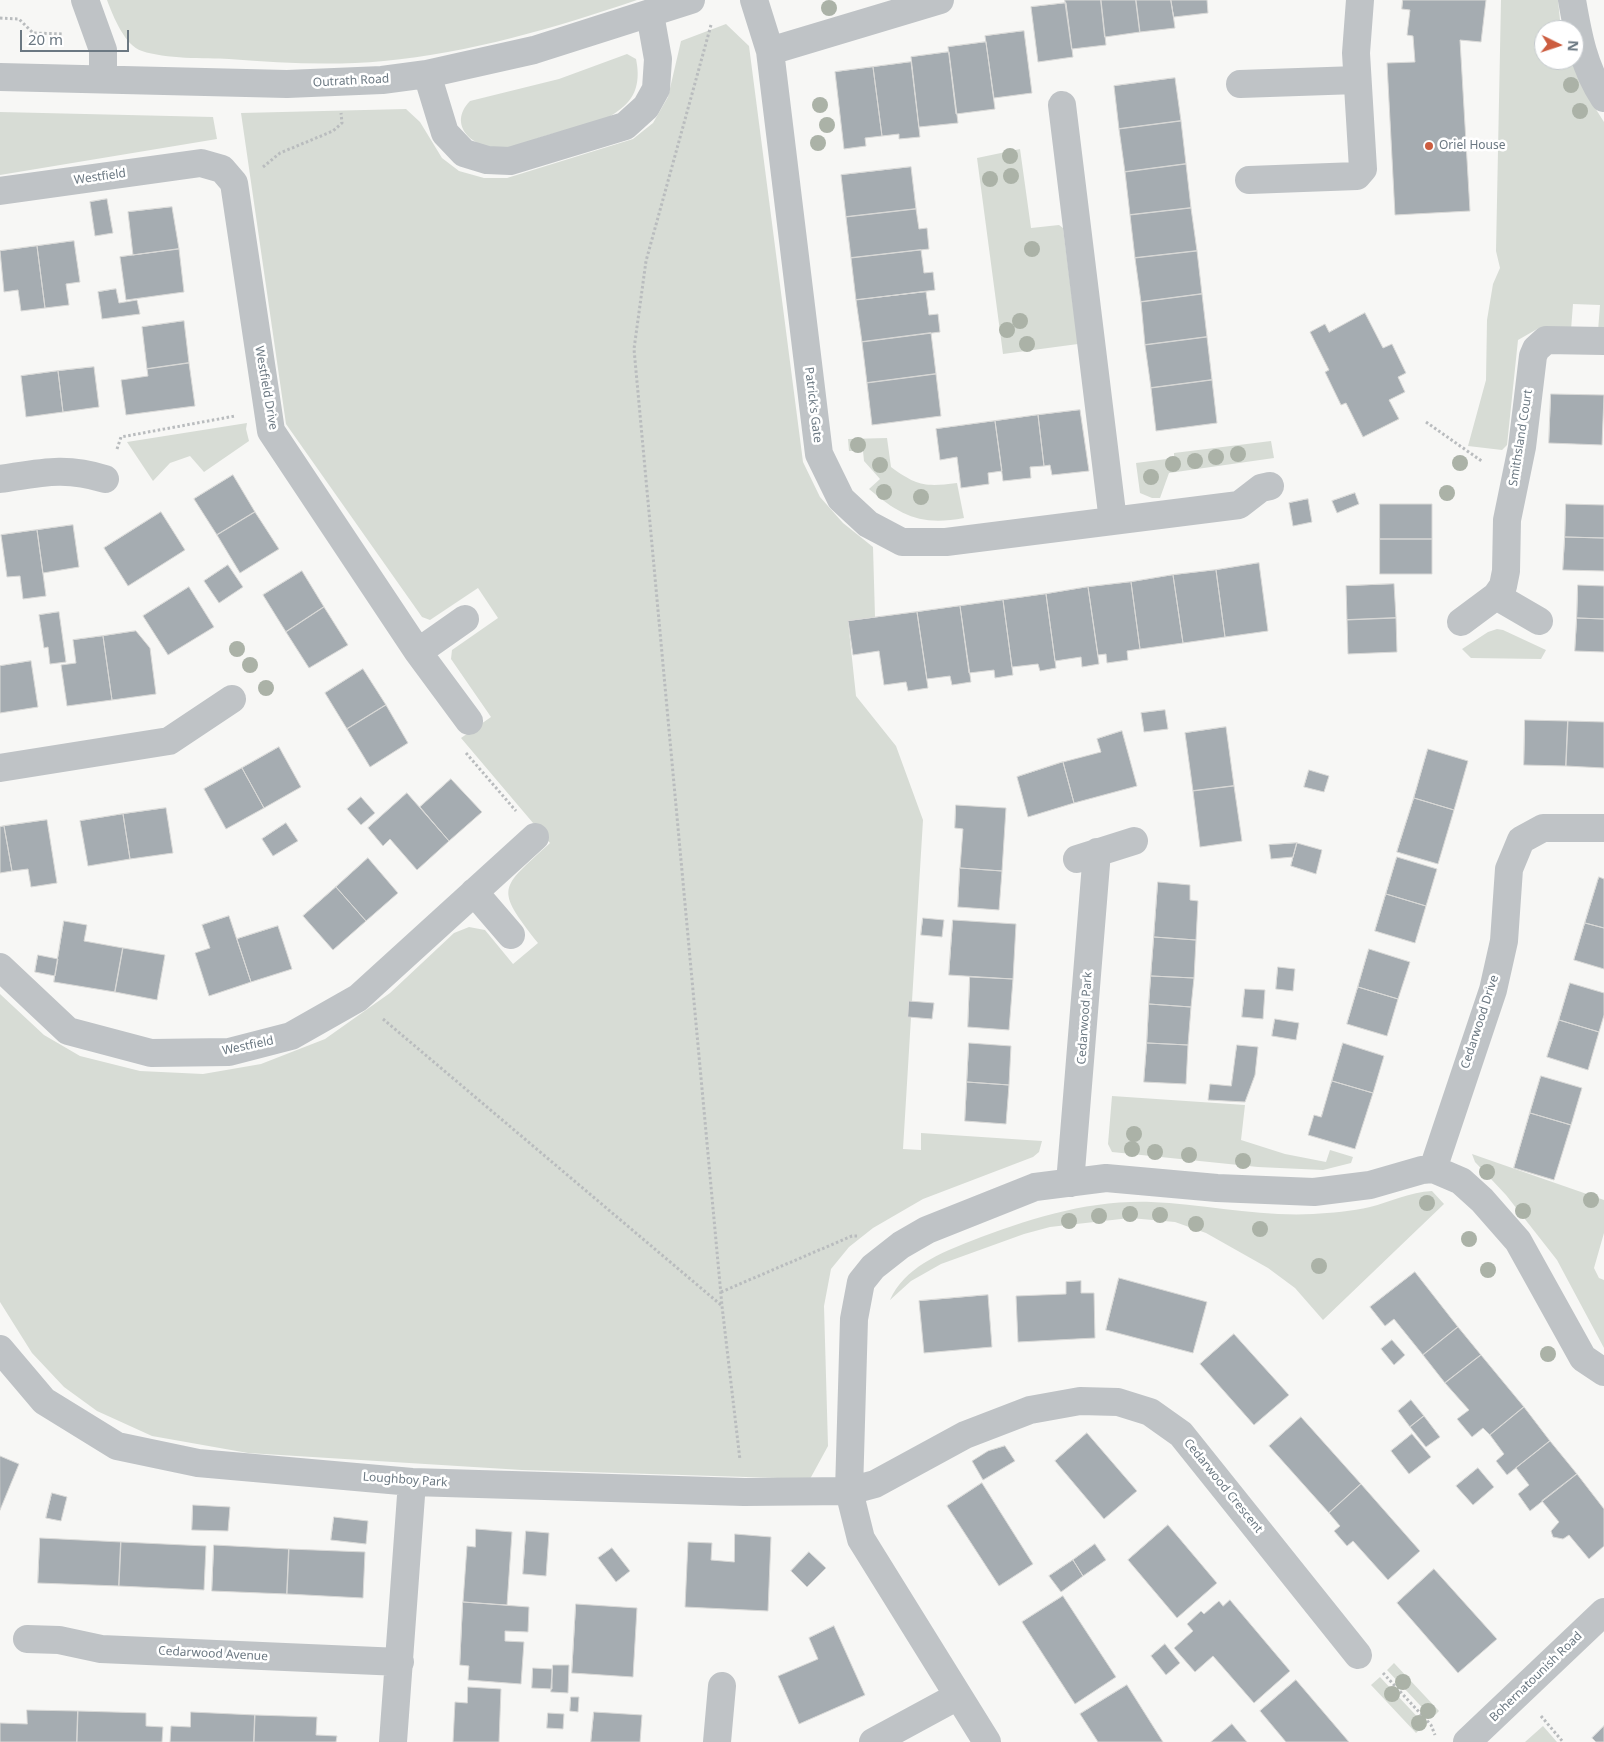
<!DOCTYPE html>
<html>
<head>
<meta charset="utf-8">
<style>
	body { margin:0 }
	#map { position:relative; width:1604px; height:1742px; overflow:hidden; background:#f7f7f5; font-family:"Noto Sans",sans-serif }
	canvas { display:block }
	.north { position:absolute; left:1534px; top:20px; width:50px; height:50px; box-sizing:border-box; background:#fff; border:1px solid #c4c9cd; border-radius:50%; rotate:94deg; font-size:14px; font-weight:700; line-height:20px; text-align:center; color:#6b7882 }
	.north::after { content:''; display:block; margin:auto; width:18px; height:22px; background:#cc5d40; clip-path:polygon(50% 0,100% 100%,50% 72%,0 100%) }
	.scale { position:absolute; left:20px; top:30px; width:109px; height:22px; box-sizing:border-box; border:2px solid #6b7882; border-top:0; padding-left:6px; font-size:15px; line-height:18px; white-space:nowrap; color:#6b7882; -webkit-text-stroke:4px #fff; paint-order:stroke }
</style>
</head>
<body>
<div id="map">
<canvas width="1604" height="1742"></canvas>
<div class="north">N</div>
<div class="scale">20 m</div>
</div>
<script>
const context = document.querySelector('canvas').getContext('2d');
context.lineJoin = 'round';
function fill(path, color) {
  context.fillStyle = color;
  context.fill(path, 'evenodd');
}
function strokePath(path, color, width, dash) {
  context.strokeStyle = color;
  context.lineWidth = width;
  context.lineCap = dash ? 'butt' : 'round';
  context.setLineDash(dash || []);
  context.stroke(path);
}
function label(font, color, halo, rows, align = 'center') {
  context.font = font + ' "Noto Sans",sans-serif';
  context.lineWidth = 5;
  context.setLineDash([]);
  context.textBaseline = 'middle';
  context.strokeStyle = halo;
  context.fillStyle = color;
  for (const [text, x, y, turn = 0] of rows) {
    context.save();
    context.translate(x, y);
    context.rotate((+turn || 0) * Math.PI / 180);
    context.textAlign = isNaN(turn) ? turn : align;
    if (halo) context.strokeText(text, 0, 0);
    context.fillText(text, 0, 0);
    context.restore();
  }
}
fill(new Path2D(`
	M107,0H637C555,28 469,53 384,61C333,66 280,63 229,59C205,58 165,59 142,51C125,46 113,16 107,0Z
	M1501,0H1558L1561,30H1544V60H1571L1585,92L1604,122V331H1598L1600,305L1573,304L1571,330L1539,328L1518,340L1507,445L1502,450L1468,446L1486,380L1487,320L1493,284L1500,268L1496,251Z
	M726,24L749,46L803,462L820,497L843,523L873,547L875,617L848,621L856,696L896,746L923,820L903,1149L921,1150V1133L1042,1141L1039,1152L1033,1157L923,1199L873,1228L849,1247L831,1269L824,1306L828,1446L810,1479L522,1470L248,1453L152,1436L97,1411L64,1387L32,1353L0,1302V994L44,1035L80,1056L140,1071L203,1074L261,1064L325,1039L390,993L454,933L469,927L485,930L513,964L538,943C494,887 500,889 550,843L461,738L491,717L451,659L452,650L498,618L478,588L430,620L422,617L286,424L241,113L406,109L420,122L442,158L459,171L484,178H507L633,139L653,123L668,97L681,41Z
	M627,54L636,59C639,73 639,90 628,102C624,107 613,115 607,118C589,126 567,129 548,135C534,139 519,146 504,148C477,151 445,127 470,101L559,79Z
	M0,112L213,117L217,139L0,175Z
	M1020,149L1031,228L1059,225L1063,228L1078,344L1003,354L977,158Z
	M247,423L246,429L249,441L204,472L190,456L170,463L153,481L127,442Z
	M887,438L891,467C917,486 925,487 957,483L964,518C921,526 901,516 869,489L880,479L864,461L863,451H849L848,439Z
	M1271,441L1274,458L1169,473L1160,498H1152L1140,493L1136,463L1174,458V453Z
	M1497,629L1503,630L1546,650L1541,659L1471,658L1462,649L1488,632Z
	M1112,1096L1245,1105L1241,1140L1285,1154L1326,1162L1330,1150L1353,1157L1351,1163L1323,1170L1258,1167L1112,1152L1108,1144Z
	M1472,1154L1604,1200V1233L1594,1268L1599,1278L1604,1280V1348L1557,1260L1506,1195L1475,1162Z
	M1432,1191L1444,1204L1323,1320L1295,1288L1268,1268L1206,1233L1175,1222L1130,1218L1050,1227L1024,1234L941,1264L911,1281L890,1300C904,1268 940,1253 971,1241C1029,1219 1087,1200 1151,1202C1205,1204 1259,1217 1313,1214C1331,1213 1352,1211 1370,1207C1390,1202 1410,1192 1432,1191Z
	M1394,1663L1439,1711L1432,1718L1387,1670Z
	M1380,1677L1425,1725L1416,1733L1371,1685Z
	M1543,1726L1557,1742H1525Z`), '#d7dcd5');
const building = new Path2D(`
	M1065,0H1101L1106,45L1072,49Z
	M1101,0H1136L1140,32L1105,37Z
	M1136,0H1171L1175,28L1140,32Z
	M1171,0H1207L1208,13L1174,17Z
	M1403,0H1486L1481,42L1460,40L1470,211L1395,215L1387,63L1415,62L1413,36L1407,35L1410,10L1402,9Z
	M1066,3L1073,57L1038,62L1031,7Z
	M1024,31L1032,93L994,98L985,36Z
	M986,42L995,109L956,114L948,47Z
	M949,52L958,123L919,127L911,57Z
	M911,62L920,137L899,139V134L882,136L873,67Z
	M873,67L882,136L865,138L866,146L844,149L835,72Z
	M1175,78L1181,121L1119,129L1114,86Z
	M1181,121L1186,164L1125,172L1119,129Z
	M1186,164L1191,208L1130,215L1125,172Z
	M911,167L916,209L846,217L841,175Z
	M107,199L113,233L95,236L90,202Z
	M172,207L179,249L133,255L128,212Z
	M1191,208L1197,251L1135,258L1130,215Z
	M916,209L919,229L927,228L929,249L851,258L846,217Z
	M74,241L80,282L66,284L69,305L45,308L37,246Z
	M37,246L45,308L21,311L18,290L4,292L0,251Z
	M179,249L184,292L126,300L120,257Z
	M921,250L924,273L933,272L935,290L856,300L851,258Z
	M1197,251L1202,294L1141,302L1135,258Z
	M116,289L119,303L137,300L140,314L102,319L98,292Z
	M926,292L929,315L938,314L940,332L862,342L856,300Z
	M1202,294L1207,337L1145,345L1141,302Z
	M1365,313L1383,348L1392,344L1406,373L1398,377L1405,392L1389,400L1399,419L1363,437L1346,403L1341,405L1325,372L1329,370L1310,332L1325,324L1329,332Z
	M184,321L189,363L147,369L142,327Z
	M931,333L936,374L867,383L862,342Z
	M1207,337L1212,380L1151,388L1145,345Z
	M189,363L195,406L126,415L121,380L148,376L147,369Z
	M94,367L99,407L63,412L58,371Z
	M58,371L63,412L26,417L21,376Z
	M936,374L941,416L872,425L867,383Z
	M1212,380L1217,423L1156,431L1151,388Z
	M1551,394L1604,395L1602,445L1549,443Z
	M1080,410L1089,471L1052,475L1050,465L1044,466L1038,415Z
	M1038,415L1044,466L1030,467L1031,478L1003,481L995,421Z
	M995,421L1002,471L988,473L989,484L961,488L957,457L940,460L936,429Z
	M233,475L255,512L217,535L194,499Z
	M1355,493L1359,504L1337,513L1332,501Z
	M1308,499L1312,522L1293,526L1289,503Z
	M1380,504H1432V539H1380Z
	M1566,504L1604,505V538L1565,537Z
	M161,512L185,550L128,586L104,548Z
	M255,512L279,549L240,573L217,535Z
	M73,525L79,567L43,573L37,530Z
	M37,530L46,596L23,599L20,576L7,577L1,535Z
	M1565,537L1604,538V571L1563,570Z
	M1380,539H1432V574H1380Z
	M1259,563L1268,631L1225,637L1216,570Z
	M228,565L243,587L219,603L204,581Z
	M1216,570L1225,637L1183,643L1173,575Z
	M302,571L324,607L286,632L263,595Z
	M1173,575L1183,643L1140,649L1131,582Z
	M1131,582L1140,649L1127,651L1128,660L1107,663L1106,654L1098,655L1088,587Z
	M1394,584L1396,618L1347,620L1346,586Z
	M1578,585L1604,586V619L1577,618Z
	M189,587L214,627L168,655L143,616Z
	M1088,587L1099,664L1082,667L1081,657L1055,661L1046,594Z
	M1046,594L1056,668L1040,671L1038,664L1012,667L1003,600Z
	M1003,600L1013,675L995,678L994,670L969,673L960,606Z
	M960,606L971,682L952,685L950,676L927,679L917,612Z
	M324,607L348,645L309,668L286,632Z
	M59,612L66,662L50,664L48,647L44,648L39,615Z
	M917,612L928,688L908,691L906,682L884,685L879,651L853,655L848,621Z
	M1396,618L1397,652L1348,654L1347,620Z
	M1577,618L1604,619V652L1575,651Z
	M136,631L150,648L156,694L112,700L103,636Z
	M103,636L112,700L67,706L61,665L76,663L73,640Z
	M31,661L38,707L0,713V666Z
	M363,669L386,705L347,729L325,693Z
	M386,705L408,743L370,767L347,729Z
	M1165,710L1168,729L1144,732L1141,713Z
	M1525,720L1568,721L1566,766L1524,765Z
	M1568,721L1604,722V768L1566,766Z
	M1226,727L1234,786L1193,791L1185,733Z
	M1122,731L1137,786L1074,803L1063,762L1101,752L1097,739Z
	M279,747L301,787L264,808L242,768Z
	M1428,749L1468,761L1454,810L1414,798Z
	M1063,762L1074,803L1028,817L1017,777Z
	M242,768L264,808L226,829L204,789Z
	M1309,770L1329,776L1324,792L1304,787Z
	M451,779L482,812L449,841L420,807Z
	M1234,786L1242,841L1200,847L1193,791Z
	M407,793L449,841L417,870L390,839L383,846L368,828Z
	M361,797L375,813L361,825L347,809Z
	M1414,798L1454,810L1438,864L1397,852Z
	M956,805L1006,808L1002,871L960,868L963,829L955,828Z
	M166,808L173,853L130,859L123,814Z
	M123,814L130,859L88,866L80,821Z
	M47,820L57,883L31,887L28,869L12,871L4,826Z
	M286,823L298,841L273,856L262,839Z
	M4,826L12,871L0,873V827Z
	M1297,843L1293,857L1271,859L1269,845Z
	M1297,843L1322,850L1316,874L1291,866Z
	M1397,857L1437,869L1426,906L1386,894Z
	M368,858L398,893L366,921L336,887Z
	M960,868L1002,871L999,910L958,907Z
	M1599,877L1604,879V928L1585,923Z
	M1158,882L1190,885V900L1198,901L1196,940L1154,937Z
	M336,887L366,921L333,950L303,916Z
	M1386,894L1426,906L1415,943L1375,931Z
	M229,916L251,982L209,996L195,953L210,948L202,925Z
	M923,918L944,920L942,937L921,935Z
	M953,920L1016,924L1013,979L949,975Z
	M64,921L87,925L84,941L123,948L115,992L54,982Z
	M1585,923L1604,928V969L1574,960Z
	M278,926L292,969L251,982L237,939Z
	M1154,937L1196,940L1194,978L1151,976Z
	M123,948L165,955L157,1000L115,992Z
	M1369,949L1410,962L1398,999L1358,987Z
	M38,955L58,959L55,976L35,972Z
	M1278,967L1295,969L1293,991L1276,989Z
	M1151,976L1194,978L1191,1007L1149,1004Z
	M970,977L1013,979L1009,1030L968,1027Z
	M1570,983L1604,993V1015L1599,1032L1559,1020Z
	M1358,987L1398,999L1387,1036L1347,1024Z
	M1245,989L1265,990L1263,1019L1242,1017Z
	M909,1001L934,1003L932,1019L908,1017Z
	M1149,1004L1191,1007L1188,1045L1147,1043Z
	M1275,1019L1299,1023L1296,1040L1272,1036Z
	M1559,1020L1599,1032L1588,1070L1547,1057Z
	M969,1043L1011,1046L1009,1085L967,1082Z
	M1147,1043L1188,1045L1186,1084L1144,1082Z
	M1343,1043L1384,1056L1373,1093L1332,1081Z
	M1237,1045L1258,1047L1255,1075L1245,1102L1208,1100L1210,1084L1231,1086Z
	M1541,1076L1582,1088L1571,1125L1530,1113Z
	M1332,1081L1373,1093L1355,1149L1308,1135L1314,1115L1321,1117Z
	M967,1082L1009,1085L1006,1124L965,1121Z
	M1530,1113L1571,1125L1554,1180L1514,1168Z
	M1415,1272L1458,1327L1423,1355L1394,1319L1385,1326L1370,1307Z
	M1119,1278L1207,1302L1193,1353L1106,1330Z
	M1081,1281V1293H1094L1095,1338L1018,1342L1016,1296L1066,1294V1282Z
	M988,1295L992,1347L924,1353L919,1301Z
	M1458,1327L1481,1355L1445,1383L1423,1355Z
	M1234,1334L1289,1395L1254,1425L1200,1364Z
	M1392,1340L1405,1355L1394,1365L1381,1349Z
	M1481,1355L1524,1407L1490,1435L1483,1428L1472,1437L1457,1419L1469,1410L1445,1383Z
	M1411,1400L1424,1416L1410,1427L1398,1411Z
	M1524,1407L1550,1441L1507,1475L1496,1461L1504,1454L1490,1435Z
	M1424,1416L1440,1437L1426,1447L1410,1427Z
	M1301,1417L1361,1484L1329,1513L1269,1446Z
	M1087,1433L1137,1491L1104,1519L1055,1461Z
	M1412,1434L1431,1457L1409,1474L1391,1451Z
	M1550,1441L1577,1474L1530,1511L1518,1494L1529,1485L1516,1468Z
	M1005,1446L1015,1461L983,1480L972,1461L988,1451Z
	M0,1456L19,1464L0,1510Z
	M1478,1468L1494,1487L1473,1505L1456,1486Z
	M1577,1474L1604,1509V1546L1589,1559L1569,1535L1563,1539L1553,1537L1551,1531L1559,1522L1542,1501Z
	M982,1483L1033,1564L999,1586L947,1506Z
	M1361,1484L1420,1551L1388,1580L1353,1541L1347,1546L1334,1531L1340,1526L1329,1513Z
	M52,1493L67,1497L61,1521L46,1518Z
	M193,1505L230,1507L228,1531L192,1530Z
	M334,1517L368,1521L366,1544L331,1540Z
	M1168,1525L1217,1583L1177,1618L1128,1560Z
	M476,1529L512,1532L507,1605L463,1602L467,1546L475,1547Z
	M526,1531L549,1533L546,1576L523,1574Z
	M735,1534L771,1537L768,1611L685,1607L688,1542L712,1543L711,1560L734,1562Z
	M40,1538L121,1542L119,1586L38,1583Z
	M121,1542L206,1546L204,1590L119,1586Z
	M1095,1544L1106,1560L1083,1576L1073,1560Z
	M214,1545L289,1549L287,1594L212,1591Z
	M612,1548L630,1571L616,1582L598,1558Z
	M289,1549L365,1552L363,1598L287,1594Z
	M809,1552L826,1568L807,1587L791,1571Z
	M1073,1560L1083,1576L1061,1592L1049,1576Z
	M1434,1569L1497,1639L1458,1673L1397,1603Z
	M1063,1596L1116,1677L1075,1704L1022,1622Z
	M1230,1600L1290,1671L1254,1703L1213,1656L1195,1672L1174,1648L1193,1631L1187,1624L1201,1611L1204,1614L1219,1601L1223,1606Z
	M463,1602L529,1607L528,1632L505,1631V1641L524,1642L521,1684L468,1680L469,1666L460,1665Z
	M576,1604L637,1608L633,1677L572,1673Z
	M834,1626L865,1695L799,1724L778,1676L818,1659L809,1638Z
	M1165,1644L1180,1663L1166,1675L1151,1656Z
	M553,1665H569L568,1693L551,1692Z
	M533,1668L552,1669V1689L532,1688Z
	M1296,1680L1349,1742H1286L1260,1711Z
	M1127,1685L1163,1742H1098L1080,1714Z
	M468,1687L501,1689L499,1742H453L455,1702L467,1703Z
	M571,1697H579L578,1712L570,1711Z
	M27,1710L78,1711L77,1742H0V1723L27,1724Z
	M78,1711L146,1713V1726L163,1727L162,1742H77Z
	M191,1712L255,1715L254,1742H170L171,1726L190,1727Z
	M594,1712L642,1715L640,1742H591Z
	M548,1713L564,1714L563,1729L547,1728Z
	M255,1715L317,1717L316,1735L337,1736L336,1742H254Z
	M1232,1724L1247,1742H1211Z
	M1604,1726V1742H1596L1592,1738Z`);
fill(building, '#a5acb1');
strokePath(building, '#d9d9d7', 1);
strokePath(new Path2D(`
	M0,18L19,19L33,33L63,34
	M711,25L646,261L634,349L722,1306L740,1460
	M263,167L280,153L333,131L342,123L341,113
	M1426,422L1483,462
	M117,449L121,437L235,416
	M466,753L516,811
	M383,1019L721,1305
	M721,1292L852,1236H859
	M1383,1673L1431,1725L1435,1735
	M1541,1716L1563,1742`), '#b9bcbe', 3, [2.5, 2.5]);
strokePath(new Path2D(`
	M85,0L103,50V78
	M754,0L770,51L819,454L841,499L868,524L902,542H946L1239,505L1261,488L1270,486
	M1572,0C1578,35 1584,68 1604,98
	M770,51L940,0
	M427,74L445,133L464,153L487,160L510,161L625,126L646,107L656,89L658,59L650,14
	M0,77L287,84L382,80L427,74L534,50L691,0
	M1240,84L1357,80
	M1062,105L1113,521
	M1249,180L1357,176L1363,169L1356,53L1360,0
	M0,191L201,163L222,169L234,183L271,431L418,652L469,721
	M0,479C40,473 65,466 105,479
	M1496,596L1539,621
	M1461,622L1496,596L1503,586L1506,571L1507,520L1522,447L1533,356L1536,349L1546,340L1604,341
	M418,652L465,619
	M0,768L169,741L232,699
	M1077,859L1134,841
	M474,892L511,935
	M0,967L68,1031L151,1053L229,1052L291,1036L358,998L535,837
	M1433,1169L1493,990L1504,941L1509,869L1521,840L1543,828H1604
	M1070,1183L1097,852
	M0,1349L44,1401L117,1446L198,1463L412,1482L744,1492L849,1491L875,1484L965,1435L1030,1410L1080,1401L1118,1402L1150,1412L1181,1434L1358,1655
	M27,1639L59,1640L101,1649L400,1662
	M393,1742L412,1482
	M717,1742L722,1686
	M873,1742L958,1696
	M987,1742L861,1539L849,1491L854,1319L861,1282L873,1267L901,1245L927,1230L1035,1187L1106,1178L1217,1188L1314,1192L1370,1185L1422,1170L1433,1169L1461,1181L1482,1200L1518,1241L1583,1358L1604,1372
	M1467,1742L1604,1612`), '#bfc3c6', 28);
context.fillStyle = '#abb2a7';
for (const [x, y] of [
	[829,8],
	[1571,85],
	[820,105],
	[1580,111],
	[827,125],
	[818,143],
	[1010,156],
	[1011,176],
	[990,179],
	[1032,249],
	[1020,321],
	[1007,330],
	[1027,344],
	[858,445],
	[1238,454],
	[1216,457],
	[1195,461],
	[1460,463],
	[1173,464],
	[880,465],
	[1151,477],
	[884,492],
	[1447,493],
	[921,497],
	[237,649],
	[250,665],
	[266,688],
	[1134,1134],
	[1132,1149],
	[1155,1152],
	[1189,1155],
	[1243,1161],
	[1487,1172],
	[1591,1200],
	[1427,1203],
	[1523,1211],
	[1130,1214],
	[1160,1215],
	[1099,1216],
	[1069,1221],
	[1196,1224],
	[1260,1229],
	[1469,1239],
	[1319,1266],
	[1488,1270],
	[1548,1354],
	[1403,1682],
	[1392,1694],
	[1428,1711],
	[1419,1723]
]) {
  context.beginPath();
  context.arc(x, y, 8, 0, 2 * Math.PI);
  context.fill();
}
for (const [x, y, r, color] of [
	[1429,146,5,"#cc5d40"]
]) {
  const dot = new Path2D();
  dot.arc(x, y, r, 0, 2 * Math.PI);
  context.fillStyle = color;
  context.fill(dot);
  strokePath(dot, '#fff', 2);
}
label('12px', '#6b7882', '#fff', [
	["Outrath Road",351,81,-3],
	["Westfield",100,177,-8],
	["Westfield Drive",266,388,80],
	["Patrick's Gate",813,405,83],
	["Smithsland Court",1521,438,-81],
	["Cedarwood Park",1085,1018,-86],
	["Cedarwood Drive",1480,1022,-72],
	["Westfield",248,1046,-12],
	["Loughboy Park",405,1480,4],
	["Cedarwood Crescent",1223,1486,51],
	["Cedarwood Avenue",213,1654,3],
	["Bohernatounish Road",1536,1677,-44]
]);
label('12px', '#6b7882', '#fff', [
	["Oriel House",1439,146]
], 'left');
</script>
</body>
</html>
